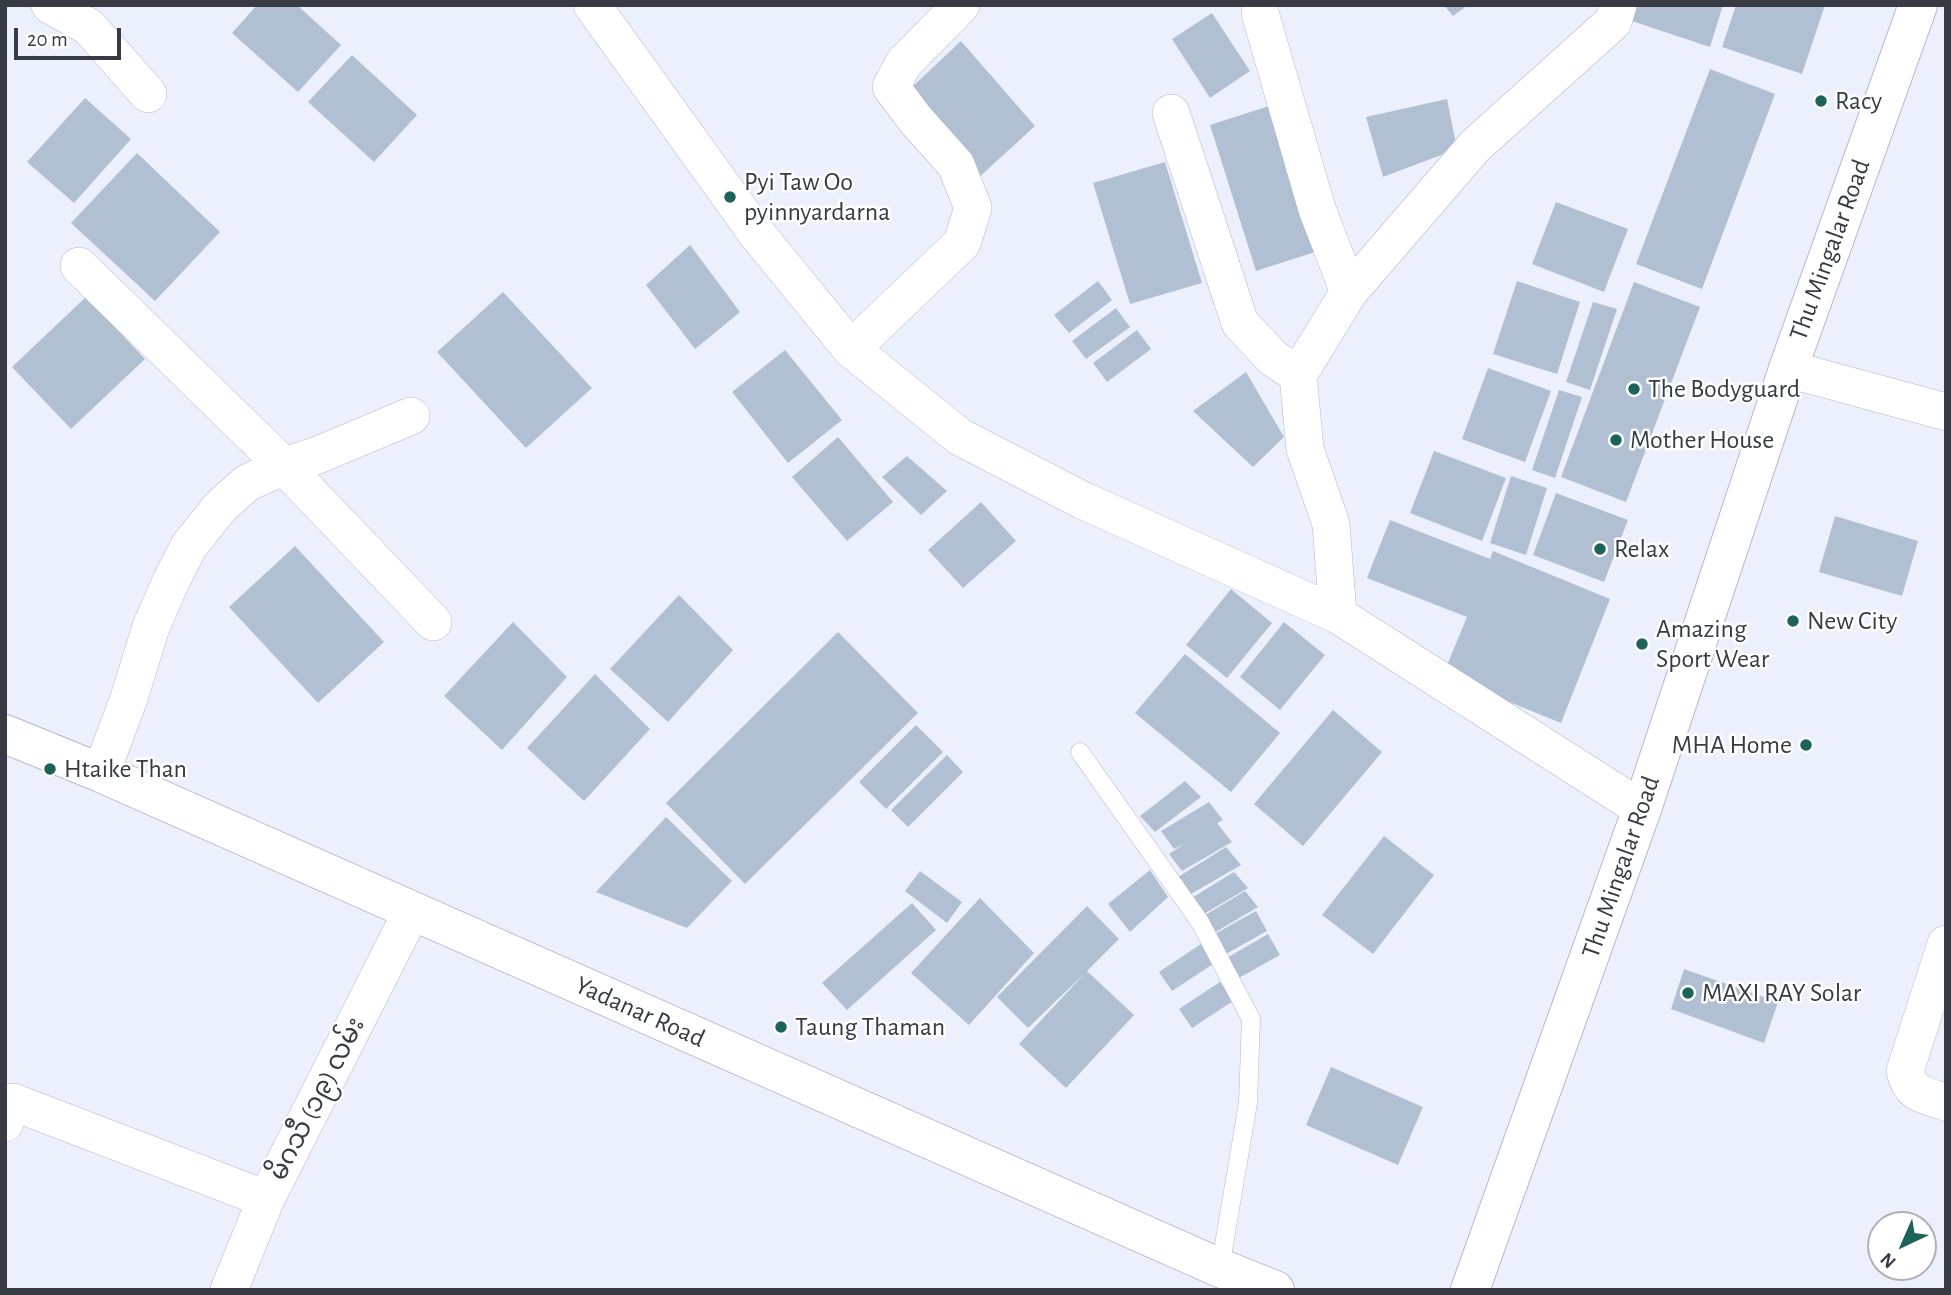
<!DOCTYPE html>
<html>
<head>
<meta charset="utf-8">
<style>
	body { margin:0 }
	#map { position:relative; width:1951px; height:1295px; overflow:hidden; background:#ecf0fd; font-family:"Alegreya Sans",sans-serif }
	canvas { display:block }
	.frame { position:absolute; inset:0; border:7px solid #383b43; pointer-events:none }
	.north { position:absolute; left:1867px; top:1211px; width:70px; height:70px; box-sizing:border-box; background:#fff; border:2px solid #afb1b4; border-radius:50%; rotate:224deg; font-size:19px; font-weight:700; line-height:28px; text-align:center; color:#383b43 }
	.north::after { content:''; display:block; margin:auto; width:24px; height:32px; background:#1c6459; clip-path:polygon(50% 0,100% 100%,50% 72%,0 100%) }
	.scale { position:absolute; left:14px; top:28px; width:107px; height:32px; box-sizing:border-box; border:4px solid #383b43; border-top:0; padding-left:9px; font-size:21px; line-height:24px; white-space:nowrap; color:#383b43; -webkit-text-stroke:5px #fff; paint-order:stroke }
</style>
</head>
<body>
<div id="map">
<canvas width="1951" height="1295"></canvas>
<div class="frame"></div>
<div class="north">N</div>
<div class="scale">20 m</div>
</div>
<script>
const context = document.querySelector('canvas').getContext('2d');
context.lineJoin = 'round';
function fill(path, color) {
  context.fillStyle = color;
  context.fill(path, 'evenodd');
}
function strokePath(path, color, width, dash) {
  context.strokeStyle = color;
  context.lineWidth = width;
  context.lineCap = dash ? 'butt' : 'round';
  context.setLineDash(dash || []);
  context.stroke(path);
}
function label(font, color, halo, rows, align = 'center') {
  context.font = font + ' "Alegreya Sans","Noto Sans Myanmar",sans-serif';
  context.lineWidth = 5;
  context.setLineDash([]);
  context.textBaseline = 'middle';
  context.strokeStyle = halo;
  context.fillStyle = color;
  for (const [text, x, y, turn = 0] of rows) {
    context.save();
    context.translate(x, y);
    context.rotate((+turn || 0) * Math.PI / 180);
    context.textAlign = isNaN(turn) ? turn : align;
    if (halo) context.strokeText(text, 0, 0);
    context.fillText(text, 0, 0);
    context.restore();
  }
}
fill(new Path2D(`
	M257,5H297L341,45L298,92L232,33Z
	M1444,5H1468L1453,16Z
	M1634,5H1723L1710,47L1629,20Z
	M1736,5H1825L1802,74L1722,47Z
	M1212,13L1250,71L1210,98L1172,39Z
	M961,41L1035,126L976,180L911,88Z
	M352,55L417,115L374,162L308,102Z
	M1710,69L1775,94L1702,289L1636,264Z
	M85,98L131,139L74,203L27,162Z
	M1447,99L1457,149L1383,177L1366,117Z
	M1269,106L1315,252L1256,271L1210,125Z
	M137,153L220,232L155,301L71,223Z
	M1165,162L1202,283L1130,304L1093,183Z
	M1556,202L1628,229L1604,292L1532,264Z
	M690,245L740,312L695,349L646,285Z
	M1098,281L1112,300L1069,333L1054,315Z
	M1517,281L1580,302L1557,374L1493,354Z
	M1634,282L1700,307L1626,502L1561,477Z
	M503,292L592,388L526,448L437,352Z
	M86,297L145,359L71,429L12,367Z
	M1593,302L1617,309L1590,390L1566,382Z
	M1116,308L1130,327L1086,359L1072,341Z
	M1137,330L1151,349L1107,382L1093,363Z
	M785,350L842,420L788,463L732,392Z
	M1488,368L1551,391L1525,462L1462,439Z
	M1246,372L1284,437L1253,467L1193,411Z
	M1559,390L1582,397L1555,478L1532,470Z
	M838,437L893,502L847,541L792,477Z
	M1434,451L1506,478L1482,541L1410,513Z
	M907,456L947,491L921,515L882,477Z
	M1511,476L1547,488L1526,555L1490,543Z
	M1556,493L1628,520L1604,582L1533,555Z
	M981,502L1016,541L963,588L928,550Z
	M1835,516L1918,541L1902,596L1819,572Z
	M1390,520L1490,559L1493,551L1610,599L1561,723L1443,675L1467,617L1367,578Z
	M295,546L384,642L318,703L229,607Z
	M1231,589L1272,623L1227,678L1186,645Z
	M679,595L733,650L668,722L610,669Z
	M513,622L567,677L502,750L444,696Z
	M1284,622L1325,655L1280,710L1240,677Z
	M838,632L918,713L745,884L666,803Z
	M1185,654L1280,733L1231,792L1135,713Z
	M595,674L650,729L584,801L527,748Z
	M1333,710L1382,752L1303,846L1254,804Z
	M916,725L943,752L886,809L859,782Z
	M947,755L963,772L908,827L891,810Z
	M1185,781L1201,797L1155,832L1140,816Z
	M1209,802L1223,820L1217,823L1232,842L1182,871L1169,854L1184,844L1174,849L1161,831Z
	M666,817L732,881L687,928L596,892Z
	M1384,836L1434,875L1373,954L1322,915Z
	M1226,847L1241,865L1191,894L1178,877Z
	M1150,870L1168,897L1130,932L1108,904Z
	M920,871L962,902L947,923L905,891Z
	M1234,872L1248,888L1202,915L1190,899Z
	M1245,891L1258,907L1214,933L1202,917Z
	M980,898L1034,953L969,1025L911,973Z
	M912,903L936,930L847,1010L822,983Z
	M1087,906L1119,939L1087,971L1134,1015L1066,1088L1019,1044L1085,973L1028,1028L997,997Z
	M1256,911L1267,931L1224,955L1213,935Z
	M1268,934L1280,955L1237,979L1225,959Z
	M1201,944L1213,964L1172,991L1159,972Z
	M1684,969L1778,1002L1764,1043L1671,1009Z
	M1220,982L1233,1001L1192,1028L1179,1009Z
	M1331,1067L1423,1107L1398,1165L1306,1125Z`), '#b0bfd1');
const service = new Path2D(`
	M1080,752L1200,922L1251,1019L1248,1103L1220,1268`);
const minor = new Path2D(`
	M50,5L89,27L148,94
	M592,5L757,234L851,349L960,437L1082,500L1338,615L1642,809
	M1260,13L1317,209L1349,292
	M1171,113L1240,323L1273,358L1298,375
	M79,266L284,466L433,622
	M851,349L962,243L973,208L956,165L915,119L891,87L903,64L961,5
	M1788,369L1946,412
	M1338,615L1331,524L1305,449L1298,375L1349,292L1475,146L1613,22L1618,5
	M101,773L129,698L151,627L172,579L189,546L221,506L247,483L284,466L318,455L411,416
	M1946,944L1905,1071C1910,1095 1924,1095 1946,1102
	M5,1123L13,1102L266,1199
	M229,1290L266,1199L412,911`);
const secondary = new Path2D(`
	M5,734L101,773L1220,1268L1275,1290
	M1470,1290L1642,809L1788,369L1918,5`);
strokePath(service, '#b2b8cd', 19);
strokePath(minor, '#b2b8cd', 38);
strokePath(secondary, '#b2b8cd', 40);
strokePath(service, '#fff', 18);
strokePath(minor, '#fff', 37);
strokePath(secondary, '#fff', 38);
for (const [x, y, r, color] of [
	[1821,101,7,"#1c6459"],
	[730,197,7,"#1c6459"],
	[1634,389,7,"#1c6459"],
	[1616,440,7,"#1c6459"],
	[1600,549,7,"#1c6459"],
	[1793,621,7,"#1c6459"],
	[1642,644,7,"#1c6459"],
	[1806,745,7,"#1c6459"],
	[50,769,7,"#1c6459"],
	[1688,993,7,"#1c6459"],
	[781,1027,7,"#1c6459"]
]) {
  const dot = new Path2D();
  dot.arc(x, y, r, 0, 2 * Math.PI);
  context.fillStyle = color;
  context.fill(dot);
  strokePath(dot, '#fff', 2.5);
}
label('26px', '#383b43', '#fff', [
	["Racy",1835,101],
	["Pyi Taw Oo",744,182],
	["pyinnyardarna",744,212],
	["The Bodyguard",1648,389],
	["Mother House",1630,440],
	["Relax",1614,549],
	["New City",1807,621],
	["Amazing",1656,629],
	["Sport Wear",1656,659],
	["MHA Home",1792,745,"right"],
	["Htaike Than",64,769],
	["MAXI RAY Solar",1702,993],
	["Taung Thaman",795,1027]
], 'left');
label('26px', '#383b43', '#fff', [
	["Thu Mingalar Road",1830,250,-70],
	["Thu Mingalar Road",1621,867,-71],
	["Yadanar Road",640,1012,24],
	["မိဂသီ (၁၉) လမ်း",317,1099,-63]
]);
</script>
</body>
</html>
